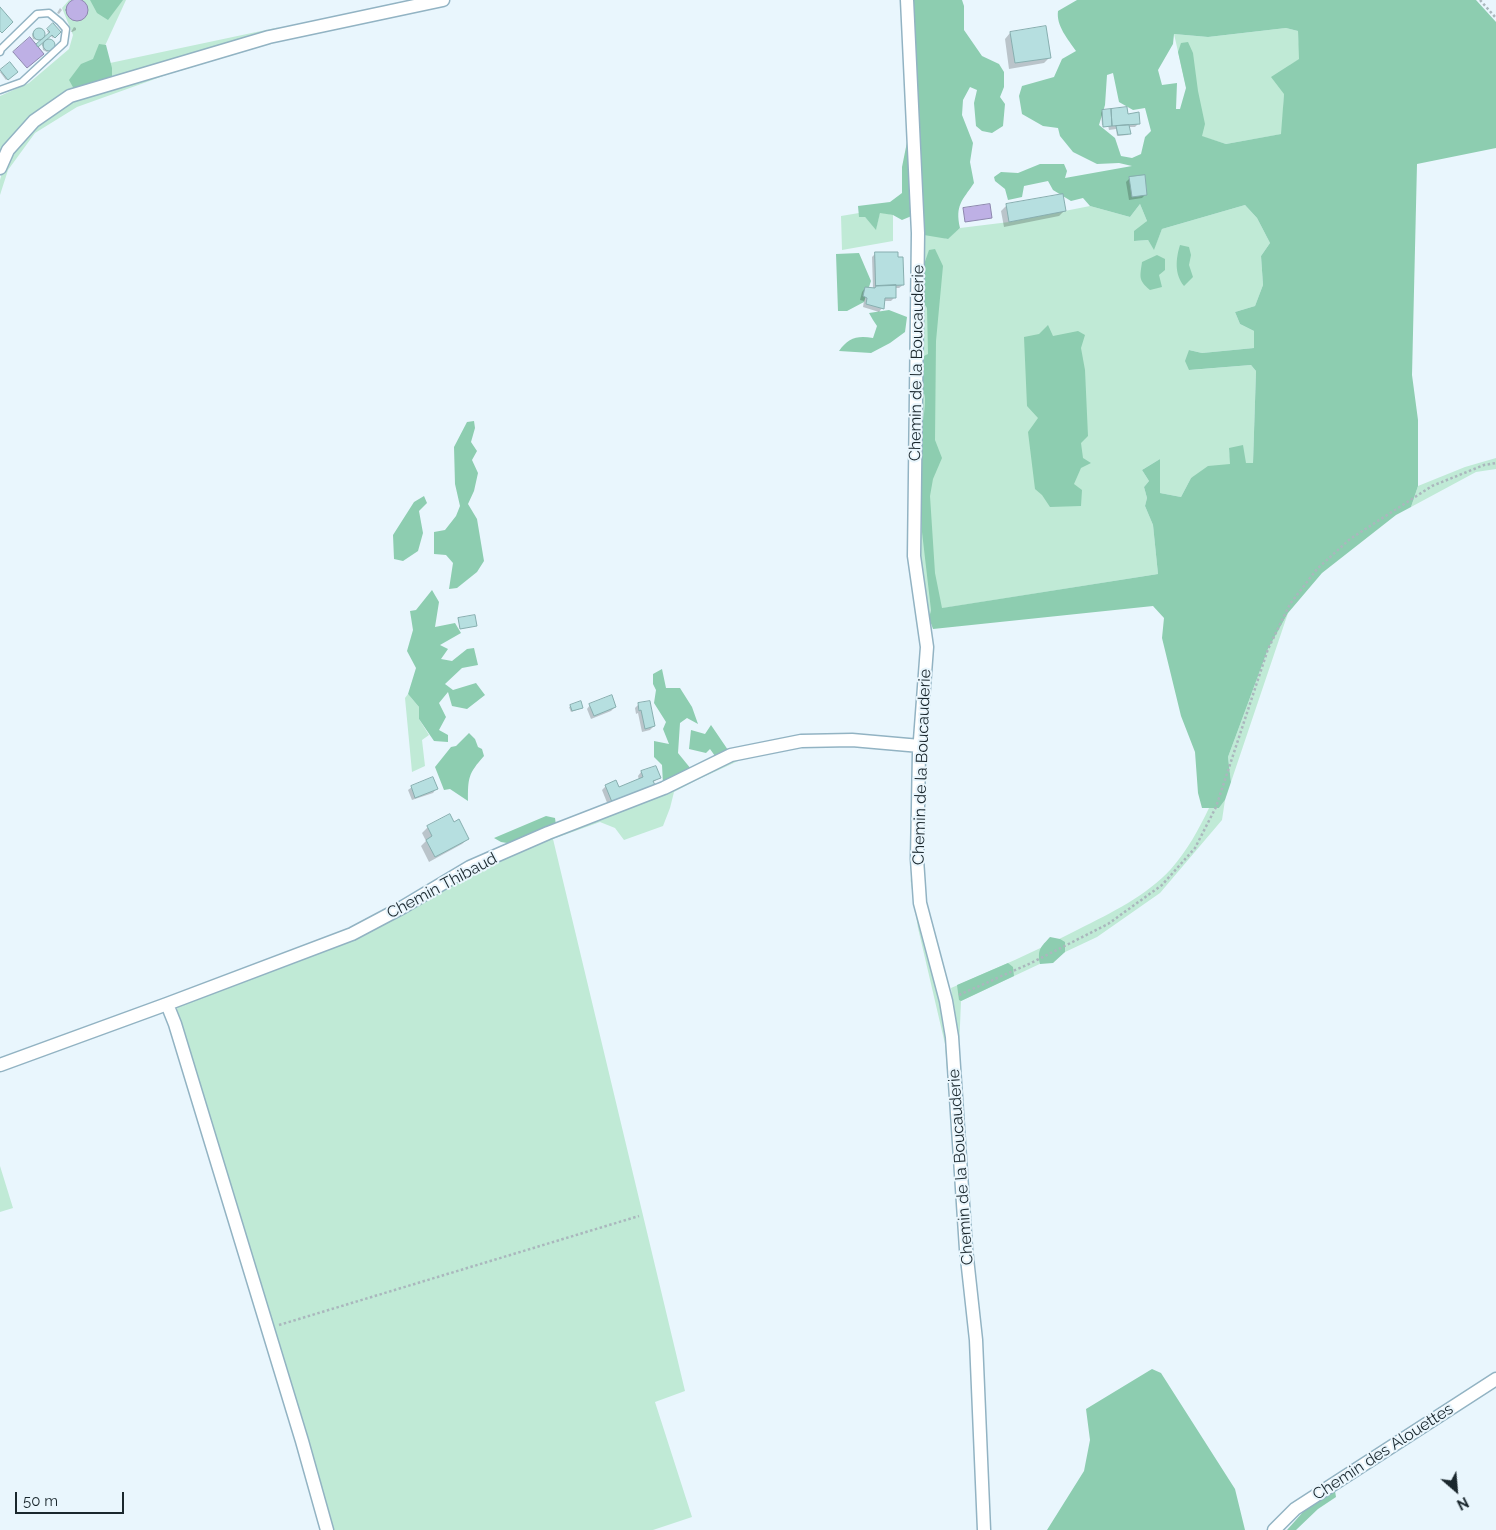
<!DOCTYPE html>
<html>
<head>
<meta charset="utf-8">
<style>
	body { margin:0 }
	#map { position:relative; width:1496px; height:1530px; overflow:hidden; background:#e9f6fd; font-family:Raleway,sans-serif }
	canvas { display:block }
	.north { position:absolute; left:1431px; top:1465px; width:50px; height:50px; -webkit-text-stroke:4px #e9f6fd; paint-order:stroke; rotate:153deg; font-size:14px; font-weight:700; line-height:20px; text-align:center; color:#1a272d }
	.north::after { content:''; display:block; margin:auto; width:18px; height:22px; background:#1a272d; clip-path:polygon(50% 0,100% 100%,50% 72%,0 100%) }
	.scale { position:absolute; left:15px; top:1492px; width:109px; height:22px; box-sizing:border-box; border:2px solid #1a272d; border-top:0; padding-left:6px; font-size:15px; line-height:18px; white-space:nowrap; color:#1a272d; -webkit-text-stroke:4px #e9f6fd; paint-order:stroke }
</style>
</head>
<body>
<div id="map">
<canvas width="1496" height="1530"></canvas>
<div class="north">N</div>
<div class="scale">50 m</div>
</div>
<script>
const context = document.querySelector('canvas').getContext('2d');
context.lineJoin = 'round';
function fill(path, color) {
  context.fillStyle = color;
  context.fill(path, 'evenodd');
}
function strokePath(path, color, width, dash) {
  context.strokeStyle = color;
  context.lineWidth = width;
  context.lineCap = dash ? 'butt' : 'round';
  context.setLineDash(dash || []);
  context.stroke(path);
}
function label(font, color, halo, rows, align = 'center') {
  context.font = font + ' Raleway,sans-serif';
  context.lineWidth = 4;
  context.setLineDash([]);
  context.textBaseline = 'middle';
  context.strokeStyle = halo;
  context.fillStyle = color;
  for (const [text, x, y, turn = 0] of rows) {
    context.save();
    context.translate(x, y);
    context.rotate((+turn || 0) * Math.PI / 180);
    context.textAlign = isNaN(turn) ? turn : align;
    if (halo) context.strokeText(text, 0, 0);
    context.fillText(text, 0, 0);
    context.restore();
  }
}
fill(new Path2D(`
	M69,0H126L98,61L110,63L280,27L169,60L64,96L0,158V96L29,83L69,49L73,35L62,8Z
	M1286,28L1298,31L1300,59L1290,65L1284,94L1282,134L1226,144L1197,135L1174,34L1208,37Z
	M300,35L166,75L77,107L35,133L8,170L0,195C0,190 0,184 0,180C9,146 41,122 66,102Z
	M1140,204L1147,221L1134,241L1148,240L1154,249L1162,229L1245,205L1257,218L1270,243L1261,256L1263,285L1255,306L1235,312L1240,324L1254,331V348L1202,353L1189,350L1190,370L1251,365L1256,371L1253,463H1246L1229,449L1231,464L1191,478L1181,497L1160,493V459L1142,470L1149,481L1144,487L1147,498L1145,506L1153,525L1158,574L931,610L929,618L923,581L918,531L921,229L947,239L960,228L1009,222L1090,206L1130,217Z
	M880,212L893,215V241L842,250L841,216L859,213V217H865L876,229Z
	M1496,458V469L1476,472L1411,507L1418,486L1465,467Z
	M1288,613L1231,782L1228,757L1268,649Z
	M408,694L419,707V719L429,735L422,740L425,766L412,772L405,698Z
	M740,756L738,761L697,780L674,792L670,808L663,826L624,840L615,828L600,822L553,839L685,1391L655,1402L692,1517L653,1530H331L177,1019V1008L183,1002L298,959L473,871Z
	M1225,800L1222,820L1160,893L1097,937L961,1001L959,1050L951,988C994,969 1037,951 1079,929C1111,913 1146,896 1171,869C1187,851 1199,829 1209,808H1219Z
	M910,877L941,994L948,1032V1084L945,1044L918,928Z
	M0,1166L13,1208L0,1212Z`), '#c0ead6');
fill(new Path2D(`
	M90,0H123L108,20L97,13Z
	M907,0H962L964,6V30L982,56L999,64L1004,72V87L1000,97L1005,104L1003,126L992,133L982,131L976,126L974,103L977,90L970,87L963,100L962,115L973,143L970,162L974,183C962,201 955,205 960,228L948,239L924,235L914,215L902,220L893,215L880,213L876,230L865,217H859L858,206L890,202L902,193V167L908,137Z
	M1077,0H1476L1496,22V148L1417,164L1412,375L1418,420V486L1411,507L1396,515L1322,573L1288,613L1268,649L1228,757L1231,782L1225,800L1219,808H1202L1198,793L1195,752L1181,716L1162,638L1164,618L1153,606L933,629L929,618L931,610L922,532V479C913,454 925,425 925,399C925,392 920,387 920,381C919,373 920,365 920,358L928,354L927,308L921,299V273L929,250L935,249L943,266L936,341L935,440L942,458L933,479L930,496L935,573L942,608L1158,574L1153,525L1145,506L1147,498L1144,487L1149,481L1142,470L1160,459V493L1181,497L1191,478L1208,466L1230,464L1229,448L1243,445L1246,463H1253L1256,371L1251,365L1189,370L1185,361L1189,350L1202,353L1254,348V331L1240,324L1235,312L1255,306L1263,285L1261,256L1270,243L1257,218L1245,205L1162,229L1154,250L1148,240L1134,241V231L1147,221L1140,204L1130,217L1090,206L1083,198L1071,201L1053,190L1048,181L1024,186L1022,197L1008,200L1005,189L995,181L994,177L1001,172L1018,173L1040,164H1064L1067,171L1065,178L1132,166L1119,163L1097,164L1073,152L1060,136L1058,128L1043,126L1022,114L1019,96L1022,86L1054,77L1062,59L1076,51C1068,39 1056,26 1058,11ZM1286,28L1298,31L1299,59L1271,77L1284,94L1281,134L1226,144L1202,136L1205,124L1198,91L1193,53L1188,42L1181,43L1178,52L1186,88L1180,109H1176L1177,83L1162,85L1158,70L1173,44L1174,34L1208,37ZM1113,73L1119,102L1133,110L1145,108L1151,131L1145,137L1141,154L1132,158L1121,156L1115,138L1099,125L1105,105L1107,75Z
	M99,44L106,45L112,68V79L74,89L69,80L81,64L93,59Z
	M1180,245L1189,247L1191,255L1189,265L1193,277L1184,286C1174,274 1176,258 1180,245Z
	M859,253L871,281L864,302L847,311H838L836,254Z
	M1157,255L1165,259V270L1159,275L1162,287L1150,290C1138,280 1140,277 1142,262Z
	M889,310L907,317L905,332L890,343L871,353L839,351C848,338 857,335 873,338L877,326L873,320L869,313Z
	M1048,325L1053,336L1078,331L1085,335L1081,348L1085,370L1088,436L1081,443L1083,458L1091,463L1081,468L1074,484L1082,490L1081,506L1050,507L1042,495L1035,489L1028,432L1038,418L1027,406L1024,337L1039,334Z
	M474,421L475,428L471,442L477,451L472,460L478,473L474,491L468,504L477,519L484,561L477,572L457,588L449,589L453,563L446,555L434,554V532L445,530L456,516L460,506L455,484L454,447L467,422Z
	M424,496L427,503L419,511L423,533L418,551L403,561L394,559L393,535L414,502Z
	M432,590L439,602L435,627L455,623L461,633L440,645L448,649L441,659L452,661L467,649L474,648L478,665L462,668L445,684L453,690L476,683L485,695L467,709L452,706L448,692L439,703L446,717L439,730L448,735V742L434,741L419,719V707L408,694L416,668L407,651L413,630L410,611L416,610Z
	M662,669L666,688H680L692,707L698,724L687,718L680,723L678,753L691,769L663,784L662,765L654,757V741L669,744L663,729L666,722L654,703L656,690L653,684V674Z
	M711,725L728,750L715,756L710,749L706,753L689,749L691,730L705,734Z
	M469,733L475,739L478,747L482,749L484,756C468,774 468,778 468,801L450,789L444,790L435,767L451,747L456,746Z
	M546,816L555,818L556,825L513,844L501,842L494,838Z
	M1050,937L1060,939L1065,942V952L1053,963L1040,964C1037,949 1041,947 1050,937Z
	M1008,963L1013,967L1014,976L961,1001L959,1000L957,985Z
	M1152,1369L1161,1373L1235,1489L1245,1530H1047L1084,1471L1090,1440L1086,1409Z
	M1329,1491H1335L1336,1497L1318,1509L1296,1530H1287L1311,1503Z`), '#8dcdb0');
const water = new Path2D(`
	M66 10a11 11 0 1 1 22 0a11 11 0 1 1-22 0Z
	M30,37L44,54L27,68L13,52Z
	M990,204L992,218L965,222L963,208Z`);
fill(water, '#beb0e5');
strokePath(water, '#8d87ae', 1);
fill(new Path2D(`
	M60,8L62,10L59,14L57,13Z
	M53,25L60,32L53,38L50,35L44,40L51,41L53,47L47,52L43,50L42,42L36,47L41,41L33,39L32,35L37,30H40L42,31L43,40L49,34L47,31Z
	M74,27L76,28V30L72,32H71Z
	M1010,33L1050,57L1044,63L1009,69L1005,39Z
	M10,63L16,71L6,80L0,72Z
	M1102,111L1127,115L1139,123L1135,127H1128L1129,133L1128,135L1117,136L1116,129L1109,130L1108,125H1102L1101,113Z
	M1130,178L1146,194L1142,198L1129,200L1126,182Z
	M1007,205L1065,210L1059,216L1004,227L1001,211Z
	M876,253L903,285L899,288H895V297L891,301H883L882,308L879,312L863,307L864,301L860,300L862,292L865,288L873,289L872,257Z
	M639,704L654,726L650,730L642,732L638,713L636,714L635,708Z
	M590,705L615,707L611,711L591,719L587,709Z
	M571,706L582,708L571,712L569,707Z
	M641,772L659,777L655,781L608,805L602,790L606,786L618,788L639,780L638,776Z
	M412,787L436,789L433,793L412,800L408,790Z
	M449,816L453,823L468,839L462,844L429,862L421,846L426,841L422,833L427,828Z`), '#0003');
const building = new Path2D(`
	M0,7L13,22L2,33L0,31Z
	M53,23L61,32L55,38L52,35L38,47L36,44L50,32L47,29Z
	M1046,26L1051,58L1015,63L1010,32Z
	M33 34a6 6 0 1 1 12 0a6 6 0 1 1-12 0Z
	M43 45a6 6 0 1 1 12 0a6 6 0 1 1-12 0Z
	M10,62L18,72L8,80L0,70Z
	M1127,107L1128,114L1139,112L1140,124L1112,126L1111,109Z
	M1111,109L1112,126L1103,127L1102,110Z
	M1129,125L1131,134L1118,135L1116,126Z
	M1145,175L1147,195L1132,197L1129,177Z
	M1063,194L1066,211L1009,222L1006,204Z
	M875,252H898V257H903L904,285L876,286Z
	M896,285V298H885L884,309L866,304L867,298L863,296L865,287L875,288L876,286Z
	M475,615L477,626L460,629L458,618Z
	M612,695L616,707L594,716L589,704Z
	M581,701L583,708L572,711L570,705Z
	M650,701L655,726L645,729L641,710L639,711L638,703Z
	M656,766L661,778L653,781L655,785L612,802L605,785L616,780L619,787L643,777L641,771Z
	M433,777L438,789L415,798L411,786Z
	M450,814L454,822L459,819L469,839L435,857L426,840L432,836L427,826Z`);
fill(building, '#b6dfe0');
strokePath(building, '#87aeaf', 1);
const lane = new Path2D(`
	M0,52L1,49L37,14L49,13L60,22L66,29L64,43L22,82L0,90`);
const street = new Path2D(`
	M907,0L918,233L914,556L927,647L919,753L917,859L920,903L946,1001L952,1037L966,1249L976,1340L984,1530
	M0,168L8,150L34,121L70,96L269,37L443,0
	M167,1004L175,1024L302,1441L327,1530
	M0,1065L167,1004L352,934L403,907L470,867L548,833L664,788L731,755L801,741L852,740L920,746
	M1274,1530L1295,1509L1496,1379`);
strokePath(lane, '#92b3c3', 9);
strokePath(street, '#92b3c3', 15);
strokePath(new Path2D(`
	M1480,0L1496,18
	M959,995L1031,963L1108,924L1162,885L1195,848L1216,807L1268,649L1290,604L1317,569L1350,539L1432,486L1484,465L1496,463
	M279,1325L639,1216`), '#aab7bd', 2.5, [2.5, 2.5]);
strokePath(lane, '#fff', 6);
strokePath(street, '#fff', 12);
label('16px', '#1a272d', '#e9f6fd', [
	["Chemin de la Boucauderie",917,363,-89],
	["Chemin de la Boucauderie",922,767,-88],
	["Chemin Thibaud",442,886,-28],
	["Chemin de la Boucauderie",961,1167,-94],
	["Chemin des Alouettes",1383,1452,-33]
]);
</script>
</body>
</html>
